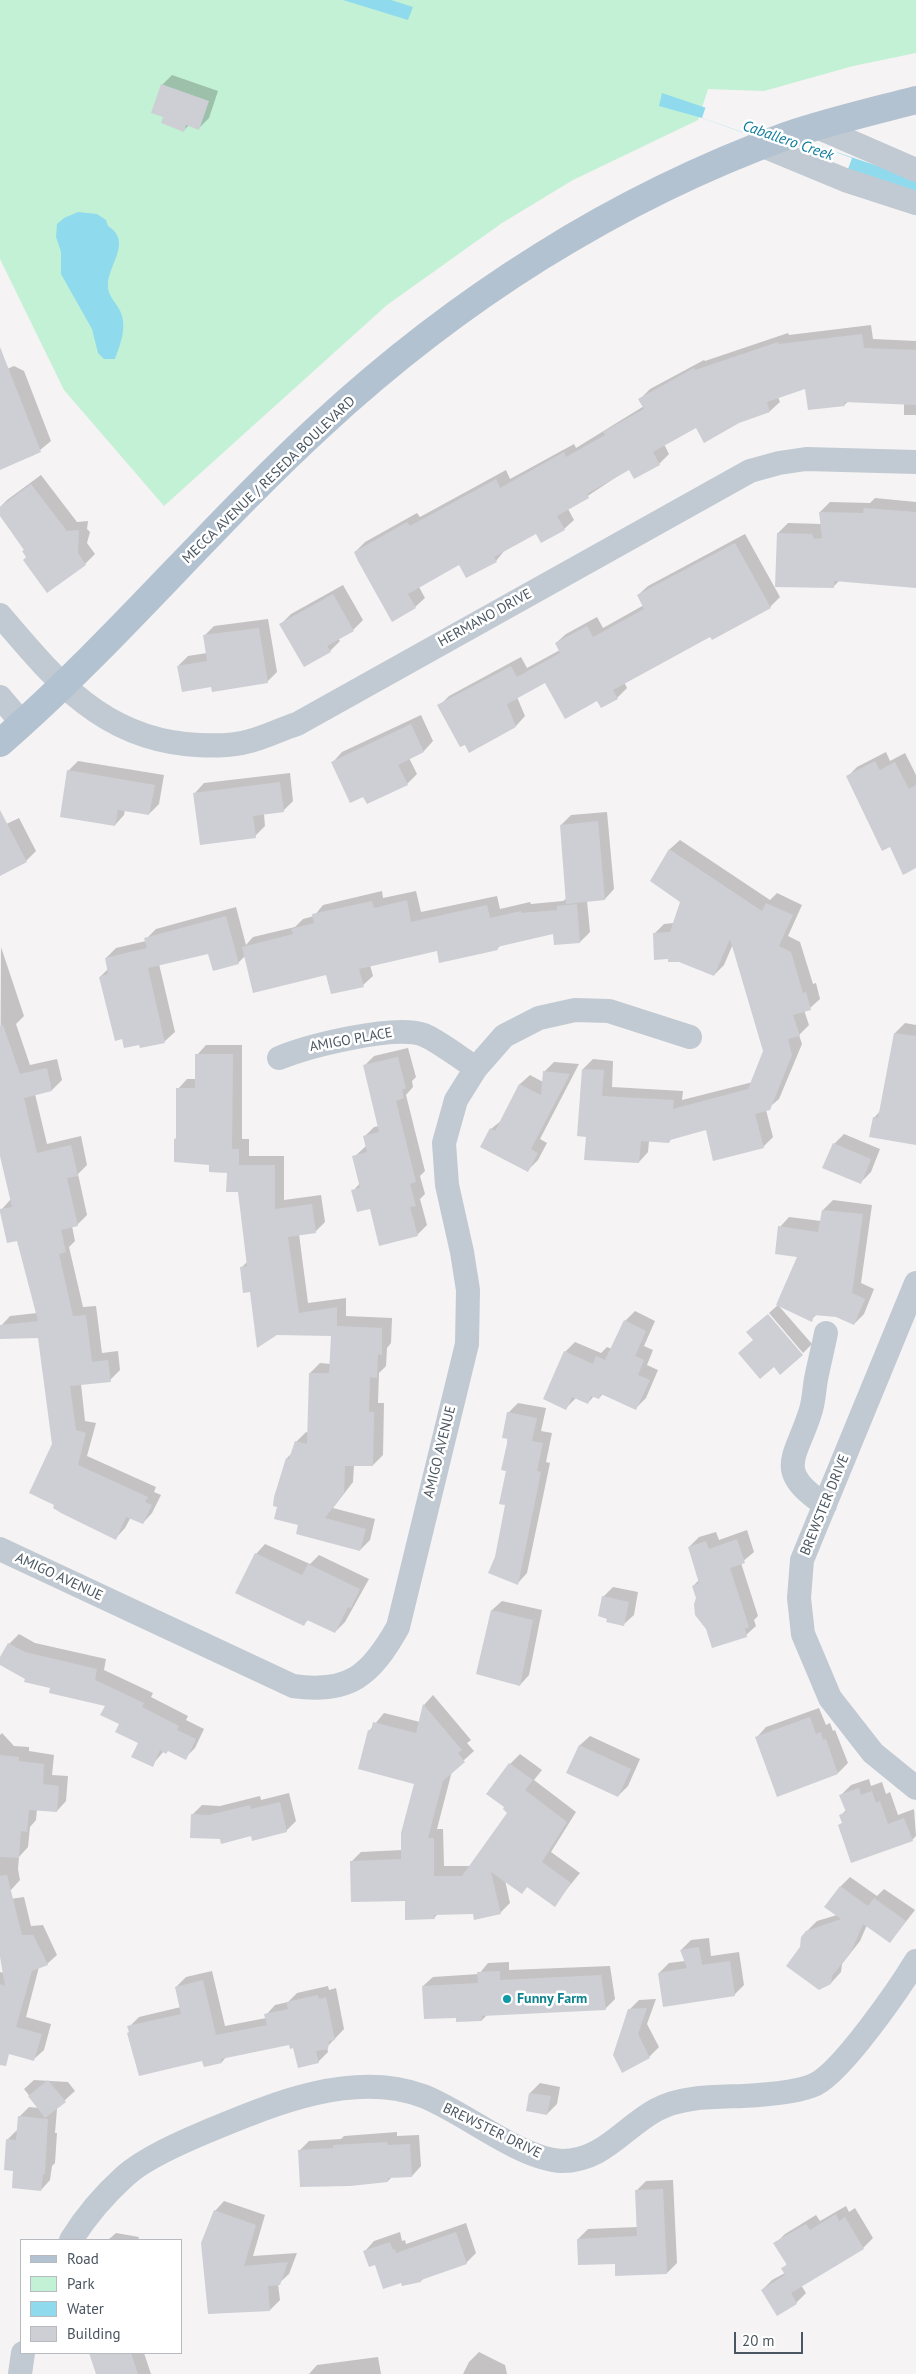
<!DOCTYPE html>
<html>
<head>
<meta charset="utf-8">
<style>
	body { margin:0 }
	#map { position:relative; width:916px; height:2374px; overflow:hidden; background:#f5f3f3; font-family:"PT Sans",sans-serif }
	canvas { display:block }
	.legend { position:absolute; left:20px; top:2239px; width:162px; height:115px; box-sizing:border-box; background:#fff; border:1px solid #b7bbc0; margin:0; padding:6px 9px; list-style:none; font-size:15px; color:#4a5661 }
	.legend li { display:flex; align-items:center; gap:10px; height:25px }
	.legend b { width:25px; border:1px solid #b7bbc0 }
	.scale { position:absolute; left:734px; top:2332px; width:69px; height:22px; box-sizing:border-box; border:2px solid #4a5661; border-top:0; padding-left:6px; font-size:15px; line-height:18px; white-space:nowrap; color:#4a5661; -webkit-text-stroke:4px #fff; paint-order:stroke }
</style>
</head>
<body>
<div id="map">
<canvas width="916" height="2374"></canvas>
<ul class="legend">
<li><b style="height:6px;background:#b3c2d1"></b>Road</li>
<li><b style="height:14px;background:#c3f1d5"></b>Park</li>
<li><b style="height:14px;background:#90daee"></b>Water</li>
<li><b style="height:14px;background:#cdcfd5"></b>Building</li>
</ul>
<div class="scale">20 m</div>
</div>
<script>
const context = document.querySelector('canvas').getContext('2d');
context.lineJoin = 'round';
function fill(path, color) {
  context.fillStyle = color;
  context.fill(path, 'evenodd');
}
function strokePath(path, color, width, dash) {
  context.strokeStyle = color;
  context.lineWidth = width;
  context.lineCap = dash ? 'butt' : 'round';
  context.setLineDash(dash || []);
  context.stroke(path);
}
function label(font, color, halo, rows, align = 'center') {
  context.font = font + ' "PT Sans",sans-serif';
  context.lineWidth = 5;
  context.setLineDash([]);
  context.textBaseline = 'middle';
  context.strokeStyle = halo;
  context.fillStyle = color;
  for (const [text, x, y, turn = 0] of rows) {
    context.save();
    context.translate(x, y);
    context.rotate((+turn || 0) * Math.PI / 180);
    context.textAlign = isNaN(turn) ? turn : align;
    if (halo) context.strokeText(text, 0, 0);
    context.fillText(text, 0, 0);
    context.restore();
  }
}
fill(new Path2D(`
	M0,0H916V53L853,66L764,91L708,89L698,120L573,180L502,223L387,305L164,506L64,390L0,259Z`), '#c3f1d5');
fill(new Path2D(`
	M343,0H391L413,7L408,20Z
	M662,93L916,179V194L702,118L659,106Z
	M78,212L97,214L106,220L108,226C133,242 108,264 108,285C107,296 118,304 121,313C127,328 120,345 115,359H104L98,353L92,329L61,274V252L56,237L57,224L64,218Z`), '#90daee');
fill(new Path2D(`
	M706,106L852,158L848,169L702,118Z`), '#f5f3f3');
fill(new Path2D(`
	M172,75L218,91L209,118L199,128L189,125L184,130L164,116L162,85Z
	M871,325L873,339L916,341V415H904V403L849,401L844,405L806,387L778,397L780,402L770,411L696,426L664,444L669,454L659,464L630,468L568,509L574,520L564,529L537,532L505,550L496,561L459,563L419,587L425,598L415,607L355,552L365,542L417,513L420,517L506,470L510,479L574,444L576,448L644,406L640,399L650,389L704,360L705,361L788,333L789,335Z
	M14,366L24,371L51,441L34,455L0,468V372Z
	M41,475L77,522L88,521L87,529L90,532L87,543L95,554L85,564L47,591L26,550L0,514V507L7,500Z
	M875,498L916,502V587L840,580L833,587L778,533L788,523L822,524L820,512L830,502L870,503Z
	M745,534L780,597L770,607L711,635L624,682L627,688L617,698L597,700L546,681L517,697L525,716L516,726L439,706L449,696L521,657L527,668L560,650L556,643L566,634L597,617L603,628L644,605L638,595L648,586Z
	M343,585L363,620L353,630L338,638L340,641L330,651L281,624L291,614Z
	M268,619L277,672L267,682L212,686L178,666L188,656L207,653L204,636L214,626Z
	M421,715L433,741L424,751L409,758L417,774L407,784L363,795L333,762L342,752Z
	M886,752L890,761L905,753L916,775V867L890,846L847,777L857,767Z
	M78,761L164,775L159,804L149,814L125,810L124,815L115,825L68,771Z
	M290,773L293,801L283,811L264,814L265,826L255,836L195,793L204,783Z
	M607,812L614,889L605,899L587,901L590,932L580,942L555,944L554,933L501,945L497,949L438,950L370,965L373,976L363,985L327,973L245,956L238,963L209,952L159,964L175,1032L165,1041L141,1047L100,977L108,969L106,958L116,948L146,941V939L156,929L236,907L246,945L253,937L295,927L303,919L314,916L323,905L382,891L383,898L416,891L421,912L497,896L500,909L530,902L531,904L563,901L567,898L561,825L571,815Z
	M19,818L36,851L26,861L0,875V827Z
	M680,840L770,900L777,893L802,905L788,936L800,942L813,984L816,983L820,999L810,1008L804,1010L809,1025L799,1035L802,1044L779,1099L766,1110L773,1137L763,1147L707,1129L673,1137L669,1142L649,1141L648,1152L639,1162L587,1136L583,1069L593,1059L613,1061L612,1087L683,1091L682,1100L753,1082L765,1051L733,944L724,965L714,975L654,934L664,924L674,923L682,901L652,881L670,849Z
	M1,947L24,1016L16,1024L30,1065L57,1059L62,1080L52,1090L35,1094L47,1144L81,1136L87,1165L78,1174L87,1215L77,1225L72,1226L75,1241L69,1247L83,1307L96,1306L102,1353L118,1351L120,1370L110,1380L81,1384L85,1421L96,1423L87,1456L156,1487L154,1492L161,1495L152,1513L143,1523L131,1517L125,1528L116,1538L53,1444L40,1336L1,1326L10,1316L37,1313L18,1239L1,1210L11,1199L0,1150Z
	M905,1023L916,1025V1142L874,1118L880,1111L895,1033Z
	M206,1045H242V1139H249V1156H284V1200L321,1195L325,1222L315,1232L299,1234L308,1303L346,1298V1316L392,1318L391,1343L387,1348L386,1366L379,1373L378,1403H384L383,1455L373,1465H354L353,1482L333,1508L375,1519L370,1540L360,1550L300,1524L287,1458L292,1453L296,1442L306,1432L309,1433L310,1373L320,1363L331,1364L332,1335L276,1334L251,1291L241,1268L247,1262L239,1190L228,1171L210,1164L175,1139L178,1136V1089L187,1079H197V1055Z
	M408,1048L416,1077L412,1081L413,1087L406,1095L425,1171L420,1176L425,1194L420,1199L427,1225L417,1235L371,1207L353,1191L360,1183L354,1157L366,1146L364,1137L374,1127L379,1126L364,1066L374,1056Z
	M554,1062L579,1064L540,1139L547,1143L538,1160L528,1170L491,1129L502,1120L520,1084L530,1075L543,1082L544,1072Z
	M844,1134L880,1149L871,1172L861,1182L834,1144Z
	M833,1200L872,1205L861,1283L874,1289L864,1314L854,1324L836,1316L817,1314L811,1320L778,1305L812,1344L803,1353L769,1313L778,1305L799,1256L780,1227L789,1217L821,1221L823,1210Z
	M635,1311L655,1321L644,1346L653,1350L647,1365L658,1370L646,1398L636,1408L603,1394L599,1398L594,1396L588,1403L576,1398L566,1408L565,1352L575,1342L601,1353L607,1347L612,1349L625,1321Z
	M518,1403L546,1408L541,1431L552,1433L546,1462L550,1463L527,1573L518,1583L496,1557L506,1504L508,1413Z
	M747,1530L754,1552L741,1563L758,1616L754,1620L756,1626L746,1635L697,1598L693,1586L699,1580L689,1547L699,1537L716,1532L719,1540Z
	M265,1544L310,1564L319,1555L369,1579L345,1622L335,1632L309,1619L304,1624L256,1554Z
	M613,1587L638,1592L634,1615L624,1624L603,1597Z
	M502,1601L542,1610L529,1675L520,1685L492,1610Z
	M19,1634L35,1643L106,1659L104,1670L153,1693L151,1697L188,1716L186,1720L204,1729L195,1748L185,1758L168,1750L164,1751L152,1765L140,1743L107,1705L26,1678L0,1664L9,1644Z
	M433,1695L471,1740L467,1743L474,1751L452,1771L437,1829H443L444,1866H470L509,1812L510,1764L520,1754L542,1770L534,1780L576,1812L551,1852L580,1873L554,1905L528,1886L522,1892L505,1880L510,1903L500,1913L438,1914L434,1918L351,1862L361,1852L402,1850L415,1783L369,1731L384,1713L420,1722L424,1705Z
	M819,1708L826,1725L830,1723L833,1731L835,1730L848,1763L838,1773L757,1737L766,1727Z
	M2,1733L14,1746L29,1747V1751L54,1755L52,1775L68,1776L66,1801L57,1811L37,1809L36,1820L30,1827L28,1847L19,1857L18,1869L20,1880L11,1890L0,1889V1735Z
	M590,1736L640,1759L628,1786L618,1796L568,1772L580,1745Z
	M869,1779L871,1786L882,1782L886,1794L890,1792L898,1815L914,1809L916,1836L912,1840L840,1825L843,1822L841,1815L846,1810L841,1795L851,1785Z
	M289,1793L296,1821L286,1831L221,1838L192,1815L202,1805L220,1806L260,1796L261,1800Z
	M850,1877L877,1896L884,1889L915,1910L890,1942L867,1925L860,1941L842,1964L841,1972L831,1983L801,1947L807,1931L817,1921L837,1915L841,1886Z
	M24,1897L31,1926L43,1925L57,1955L47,1964L39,1967L26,2017L51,2024L44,2050L34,2059L0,2050V1972L4,1973L0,1949V1903L3,1900Z
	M709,1938L711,1956L739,1952L744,1985L734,1995L659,1973L669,1963L685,1961L681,1950L691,1940Z
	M509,1962V1970L610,1966L615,1999L605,2009L487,2015L482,2020L457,2017L423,1986L433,1977L479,1974L488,1963Z
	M212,1971L225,2026L266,2018V2015L275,2005L288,2002L297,1993L328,1986L329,1990L336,1988L344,2029L327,2047L328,2052L318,2062L290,2043L226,2057L222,2062L203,2060L130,2032L129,2027L139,2017L181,2007L176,1987L186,1977Z
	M656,1999L647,2024L659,2047L649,2057L622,2071L629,2010L639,2000Z
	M34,2080L68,2082L75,2091L55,2109H57L55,2133H57L55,2163L52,2166L50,2180L41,2190L14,2170L7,2140L18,2129L19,2117L29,2107L39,2108L24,2089Z
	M540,2083L560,2087L557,2104L547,2114L530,2093Z
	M397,2132V2136L419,2135L421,2166L412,2176L392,2177L388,2181L299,2151L309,2141L341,2139L344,2136Z
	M673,2180L677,2263L667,2273L616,2263L578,2239L588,2229L638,2227L636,2191L646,2181Z
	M224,2201L265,2215L253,2256L297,2253L289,2274L278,2284L280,2300L270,2310L209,2313L215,2211Z
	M846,2206L849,2212L855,2208L873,2238L863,2248L801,2285L806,2293L796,2303L762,2290L772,2280L785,2273L783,2269L787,2264L775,2244L785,2234L816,2215L820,2221Z
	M466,2223L476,2253L466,2263L424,2278L421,2281H402L375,2263L365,2251L374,2241L400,2232L402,2241L405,2240L406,2244Z
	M116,2233L139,2237L138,2240H108Z
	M479,2352L505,2365L507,2374H463L469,2362Z
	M93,2353H144L151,2374H97L91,2355Z
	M378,2357L381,2374H309L317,2365Z`), '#0003');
fill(new Path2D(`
	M161,84L209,101L199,130L186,125L184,132L161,123L163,117L151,113Z
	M862,334L864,348L916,350V405L844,402L845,406L808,410L805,389L767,402L770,412L739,423L704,443L696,428L653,452L660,465L634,479L629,470L587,494L589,498L557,516L565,530L541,543L536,534L494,557L497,562L466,578L459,565L408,594L416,608L392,622L358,561L354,552L407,522L410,526L496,479L500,488L564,452L566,457L605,435L603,432L644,409L638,399L694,368L695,370L778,342L779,344Z
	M0,347L41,452L0,470Z
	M31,484L67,531L79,530L78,553L86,565L47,593L23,560L26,557L22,551L24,550L0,516V507Z
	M864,508L916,512V588L834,581V588L775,587L777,533L812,534L814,539L822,538L819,512L863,513Z
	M735,543L771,608L712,640L710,637L613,690L618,699L601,708L597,701L565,719L545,683L507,704L516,727L469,753L465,745L460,747L437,705L511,666L517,677L560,653L555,643L587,626L593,637L644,609L637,595Z
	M333,594L354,631L327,646L331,652L304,667L279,624Z
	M259,628L268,683L212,692L211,687L182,692L177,666L207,661L203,635Z
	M411,724L424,752L398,765L408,785L367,804L363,797L350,803L331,762Z
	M875,761L880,770L895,762L909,789L916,785V868L903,875L890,847L882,851L846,776Z
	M67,770L155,785L149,815L118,810L115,826L60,817Z
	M280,782L284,812L253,816L256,838L200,845L193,793Z
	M0,810L27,862L0,876Z
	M598,821L605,900L566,904L560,825Z
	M669,849L762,911L766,903L793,915L779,946L791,952L803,993L806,992L811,1010L793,1015L800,1036L788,1039L792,1055L770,1110L755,1114L764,1148L713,1161L706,1130L670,1140L669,1143L641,1141L639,1163L584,1160L586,1137L577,1136L582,1069L604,1070L602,1096L674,1100L673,1109L748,1089L763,1051L730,939L714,976L679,962H668V959L654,960L653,933L670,932L680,902L650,881Z
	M407,900L411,922L487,905L490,918L521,911V913L557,910V906L577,904L580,943L554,945L553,934L497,947L498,950L439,963L437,951L359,969L364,987L331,994L326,975L253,993L242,947L293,934L291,929L314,923L312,914L372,901L374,908Z
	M226,916L239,964L213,971L208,954L148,968L165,1043L140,1048L139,1045L124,1048L122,1039L115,1041L99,977L108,974L105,958L147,948L144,938Z
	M3,1025L20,1074L47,1068L52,1091L24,1098L37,1153L71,1145L78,1176L67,1178L78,1226L61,1230L66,1252L59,1254L73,1316L86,1315L92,1362L108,1360L111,1382L70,1386L76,1430L86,1433L78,1465L148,1497L145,1502L152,1505L143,1524L126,1517L116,1540L61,1513L53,1508L54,1505L29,1493L52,1444L38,1338L0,1339V1325L38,1321L17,1241L7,1243L0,1212V1209L12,1207L0,1156V1026Z
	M894,1033L916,1036V1145L869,1137L873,1117L878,1118Z
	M195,1054H233L232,1149H239V1165H275V1209L312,1204L316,1233L288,1237L299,1313L337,1307V1326L382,1328V1355L378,1354L377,1378L370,1377L369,1412H374L373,1466H345L344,1493L325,1518L366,1529L360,1551L296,1534L298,1525L274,1519L277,1507L273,1506L274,1497L286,1458L289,1459L295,1441L307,1444L309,1373H329L331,1336L277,1335L257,1348L250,1292L243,1293L240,1267L247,1266L238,1192H226L227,1173L209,1172V1165L174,1162V1139H176V1088H195Z
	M398,1057L406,1088L402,1090L404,1098L396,1101L416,1182L410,1184L416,1206L410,1207L418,1236L379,1246L370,1209L357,1212L351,1190L360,1188L352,1156L367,1152L363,1136L379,1132L363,1065Z
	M543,1071L570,1074L531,1149L538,1153L528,1172L480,1147L490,1128L495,1131L519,1084L541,1095Z
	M833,1143L871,1159L861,1184L822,1168Z
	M822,1210L863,1214L852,1293L865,1299L854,1325L836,1317L814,1315L812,1322L776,1305L797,1257L775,1254L778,1226L818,1232Z
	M768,1314L803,1355L780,1375L774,1367L760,1379L738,1353L753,1340L746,1332Z
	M624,1320L646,1331L635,1356L644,1360L638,1375L650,1380L636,1410L601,1394L599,1399L591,1396L588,1404L572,1397L566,1410L543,1399L564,1351L593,1364L596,1356L605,1360Z
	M507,1412L537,1418L532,1441L543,1443L537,1471L541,1472L518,1585L488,1573L495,1557L505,1505L499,1504L506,1471L501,1470L508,1439L502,1438Z
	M737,1539L745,1563L730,1568L749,1627L745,1629L747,1637L712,1648L706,1629L695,1615L694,1604L696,1598L692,1586L699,1583L688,1547L706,1541L709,1549Z
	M255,1553L302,1575L308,1564L360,1589L351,1608L348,1607L335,1633L307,1620L304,1626L235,1593Z
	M602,1596L629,1602L624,1626L606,1622L607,1619L598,1616Z
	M491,1610L533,1620L520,1686L476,1674Z
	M8,1643L25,1652L97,1669L95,1680L144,1703L142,1707L179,1726L177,1730L196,1739L186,1760L168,1751L166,1754L160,1750L153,1767L131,1757L138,1743L115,1732L119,1724L100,1715L105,1706L49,1693L50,1688L24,1682L25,1679L0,1665V1657Z
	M423,1704L462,1750L458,1753L465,1762L443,1781L428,1838H434V1876H462L507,1813L503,1809L504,1807L486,1794L509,1763L533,1780L525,1790L567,1822L542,1862L571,1883L555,1907L527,1887L522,1894L491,1872L501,1914L474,1920L473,1914L434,1915L435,1919L405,1920V1901L351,1902L350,1861L401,1859V1833L414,1784L358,1769L368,1730L371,1731L373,1722L416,1733Z
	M810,1717L816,1734L821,1732L823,1740L826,1739L838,1774L777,1797L755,1737Z
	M579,1745L631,1769L618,1797L566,1773Z
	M0,1755L19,1757V1761L44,1764L43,1784L59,1786L57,1812L29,1810L27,1832L21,1831L19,1858L0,1857Z
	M859,1788L861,1795L872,1791L876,1803L880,1801L888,1824L904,1818L913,1841L851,1863L838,1825L842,1823L839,1815L846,1812L839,1795Z
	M280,1802L287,1832L252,1841L251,1836L221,1844L220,1839L190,1838L191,1814L209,1815L250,1805L251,1809Z
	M7,1875L22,1935H33L48,1965L32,1971L16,2027L42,2034L34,2061L9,2054L6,2066L0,2065V1984L5,1986L0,1957V1876Z
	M840,1886L868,1906L874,1898L906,1921L890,1943L863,1924L851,1952L832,1976L831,1984L819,1990L786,1966L800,1947L801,1937L806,1931L841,1919L824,1907Z
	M699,1947L702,1965L730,1961L735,1996L663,2007L658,1973L687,1968L680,1950Z
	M500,1971V1980L601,1975L606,2010L482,2016V2021L456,2022V2018L424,2019L422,1986L478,1983L477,1972Z
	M203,1980L216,2035L267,2025L264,2014L288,2009L286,2002L318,1995L319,1999L326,1997L335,2040L329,2041L328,2049L316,2051L319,2063L298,2068L293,2048L290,2049L289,2045L221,2059L222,2063L204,2067L202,2061L139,2076L127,2033L129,2032L127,2026L181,2014L175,1987Z
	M647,2008L638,2034L650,2058L622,2073L613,2055L628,2009Z
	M48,2080L66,2102L45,2118L28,2096Z
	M529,2093L551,2096L547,2115L526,2111Z
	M18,2116L48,2119L45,2174H43L41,2191L12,2188L13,2171L4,2170L6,2139L16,2140Z
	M387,2142L388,2145L410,2144L412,2177L388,2178V2182L350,2186L300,2187L298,2150L333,2148V2145Z
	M663,2189L667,2274L615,2276V2264L578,2265L577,2239L637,2236L635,2190Z
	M214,2210L256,2225L244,2266L288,2262L280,2285L268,2286L270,2311L208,2314L201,2243Z
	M836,2214L839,2221L845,2217L864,2249L791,2293L797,2304L777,2316L761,2290L785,2275L781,2268L787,2265L773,2243L806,2224L810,2230Z
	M456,2232L467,2264L421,2280V2282L402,2286L401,2283L383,2289L375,2265L369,2267L363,2251L390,2242L393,2250L395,2249L396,2253Z
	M89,2353H131L138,2374H96Z`), '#cdcfd5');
strokePath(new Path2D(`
	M817,127L916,170
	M763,146L845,180L916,203
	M0,615C53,677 99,735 185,744C207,746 229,747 250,741C266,737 281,729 297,724L750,471L779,463L806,459L916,462
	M0,697L22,723
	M279,1058C308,1046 395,1024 424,1035C440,1042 460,1058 476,1068
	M916,1283L802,1560L799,1598L803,1634L830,1698L873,1753L916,1788
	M825,1505C774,1470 795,1460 810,1413C814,1402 814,1390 816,1379C819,1364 823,1348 826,1333
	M0,1549L293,1686C350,1694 371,1675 398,1627L467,1344L468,1290L462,1252L447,1185L444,1143L456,1100L476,1068L504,1036L539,1018L575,1010L609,1011L690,1037
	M71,2240C86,2216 104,2195 125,2176C145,2158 182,2142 208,2131C273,2104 353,2070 423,2096C463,2111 521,2160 562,2161C603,2161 623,2128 656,2110C681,2096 715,2097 743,2096C762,2095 800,2092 816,2084C843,2070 899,1989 916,1961
	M20,2374L23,2353`), '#c1cad2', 24);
strokePath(new Path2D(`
	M0,743C114,644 210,527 321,425C456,300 615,198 789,135C831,121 874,111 916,100`), '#b3c2d1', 28);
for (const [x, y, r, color] of [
	[507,1999,5,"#0f9aa8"]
]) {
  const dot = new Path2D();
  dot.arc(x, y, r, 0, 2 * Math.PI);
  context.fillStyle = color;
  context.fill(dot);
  strokePath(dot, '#fff', 2);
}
label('14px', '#4a5661', '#fff', [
	["MECCA AVENUE / RESEDA BOULEVARD",269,480,-44],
	["HERMANO DRIVE",485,618,-29],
	["AMIGO PLACE",351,1040,-10],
	["AMIGO AVENUE",440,1452,-76],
	["BREWSTER DRIVE",825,1505,-68],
	["AMIGO AVENUE",59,1577,25],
	["BREWSTER DRIVE",492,2131,26]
]);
label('bold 14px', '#0d838f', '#fff', [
	["Funny Farm",517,1999]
], 'left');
label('italic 15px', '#0c7c9b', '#fff', [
	["Caballero Creek",788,141,19]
]);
</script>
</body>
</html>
